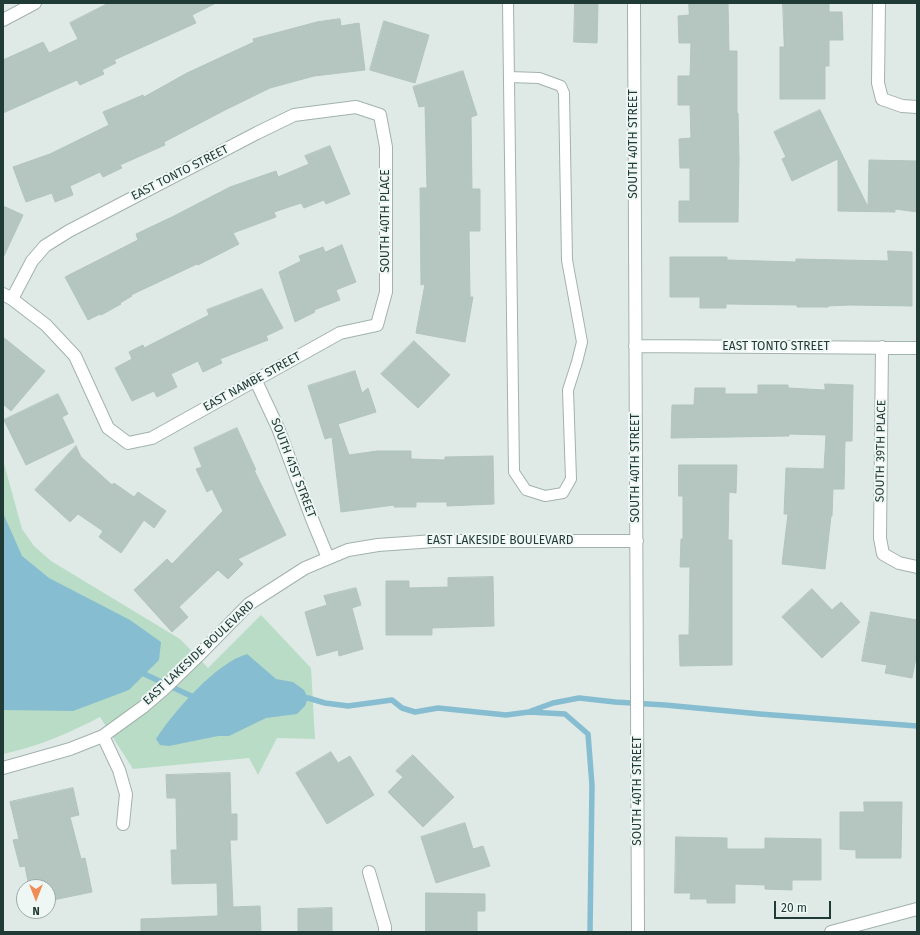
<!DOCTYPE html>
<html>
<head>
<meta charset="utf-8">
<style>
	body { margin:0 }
	#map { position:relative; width:920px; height:935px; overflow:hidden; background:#dfeae6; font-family:"Fira Sans",sans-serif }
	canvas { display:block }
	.frame { position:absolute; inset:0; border:4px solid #203a36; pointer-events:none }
	.north { position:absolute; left:16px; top:879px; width:40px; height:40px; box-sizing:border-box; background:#eff7f4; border:1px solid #9caba8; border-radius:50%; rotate:180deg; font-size:11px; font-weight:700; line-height:16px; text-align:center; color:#203a36 }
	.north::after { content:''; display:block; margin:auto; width:14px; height:18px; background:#f18c57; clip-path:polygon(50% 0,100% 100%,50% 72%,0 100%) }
	.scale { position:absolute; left:774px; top:901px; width:57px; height:18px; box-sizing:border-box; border:2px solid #203a36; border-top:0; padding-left:5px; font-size:12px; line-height:14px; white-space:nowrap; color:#203a36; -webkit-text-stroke:3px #eff7f4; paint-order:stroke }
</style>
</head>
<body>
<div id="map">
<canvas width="920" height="935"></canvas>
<div class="frame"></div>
<div class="north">N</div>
<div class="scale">20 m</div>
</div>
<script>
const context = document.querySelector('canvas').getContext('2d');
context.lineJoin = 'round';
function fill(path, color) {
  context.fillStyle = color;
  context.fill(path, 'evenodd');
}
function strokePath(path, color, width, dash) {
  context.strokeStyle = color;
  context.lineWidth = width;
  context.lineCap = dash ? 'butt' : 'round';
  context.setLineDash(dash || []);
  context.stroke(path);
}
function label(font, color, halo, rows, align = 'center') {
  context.font = font + ' "Fira Sans",sans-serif';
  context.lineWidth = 4;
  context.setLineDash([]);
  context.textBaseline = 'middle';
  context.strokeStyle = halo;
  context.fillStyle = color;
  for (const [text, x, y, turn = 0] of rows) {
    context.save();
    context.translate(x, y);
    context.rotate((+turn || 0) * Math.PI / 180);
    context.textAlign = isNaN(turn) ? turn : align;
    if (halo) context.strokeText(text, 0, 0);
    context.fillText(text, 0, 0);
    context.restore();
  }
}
fill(new Path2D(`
	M3,460L22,529L34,546L51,561L180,639L208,668L261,615L311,668L315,739L277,738L258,775L249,758L133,769L100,717C69,733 37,747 3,754Z`), '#b8dcc5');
fill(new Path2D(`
	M3,513L22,556L49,578L130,620L161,642L159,660L129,690L73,711L3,710Z
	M247,654L276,679L293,682L304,690L308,698L305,706L297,714L266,718L229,736H218L169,746L160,745L156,739C174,711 216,663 247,654Z`), '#87bdd0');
strokePath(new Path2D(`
	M138,671L191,696L198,698
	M302,698H308L325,703L348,706L392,700L402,708L415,712L438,708L506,715L529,712L565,714L588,734L592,785L590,932
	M531,711L553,703L579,698L615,702L665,705L760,714L917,726`), '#87bdd0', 5.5);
const building = new Path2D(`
	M109,3H216L192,15L196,23L114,60L116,63L102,70L104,74L80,85L77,80L3,113V60L43,42L49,53L78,39L70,23Z
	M575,3H598L597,43L574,42Z
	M689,3H728L729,51H737V113H738L739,159L738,222H679V201H690V168H680L679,139L691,138L690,105H678V76H690L691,43H679L678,16L689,15Z
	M783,3H829V12H842L843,40H829V66H825V99H780V47H784Z
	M340,19L341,26L359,23L365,70L314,76L270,88L225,110L164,142L165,145L120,165L122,168L103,177L100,172L70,186L73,195L55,202L52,193L26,202L13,167L50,154L109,125L103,112L143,95L144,97L187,73L254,42L253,39L317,22Z
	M384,21L429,35L415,83L370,70Z
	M463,71L477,115L471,117L472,189H480V231H469L470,297H473L465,342L416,333L425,284L421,285L420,188H427L425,106L419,107L413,87Z
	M820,110L868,207L869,160L917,161V212L895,209V212L838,211V159L792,181L782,159L786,157L774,132Z
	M330,146L350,194L326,204L324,200L304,208L301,203L274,212L276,217L233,233L239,244L198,265L197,264L131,295L132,296L120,303L121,304L101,315L100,314L88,320L65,277L138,240L136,234L174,216L230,187L276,171L278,177L309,164L305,156Z
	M3,206L23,215L3,258Z
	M342,245L356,282L336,290L340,300L314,310L315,312L295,322L279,272L301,261L299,256L323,247L325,252Z
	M888,251L912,252V306L849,305L828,306V307H797V305L726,304V308H700V297H670V257H727V260L796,262V259L888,261Z
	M262,289L283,328L266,336L268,340L220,359L222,363L203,372L198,361L171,374L177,387L157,397L154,391L132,401L115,368L132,359L129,352L143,345L144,348L209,315L207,310Z
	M3,337L45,371L11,411L3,404Z
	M414,341L450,375L418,408L381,374Z
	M355,371L362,393L368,388L376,412L338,424L349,455L377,451H411V459L445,460V457L493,456L494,504L447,506V502H416V507H394V505L341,512L332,437L325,439L308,386Z
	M825,384L853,385L852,441H845L844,489H833L832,516H831L825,569L782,564L788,514H784L786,468L824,469L826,435L789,434V436L671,438L672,405H694L695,388H725V394H758V385H788V388L825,390Z
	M58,394L68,414L62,417L74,442L26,465L4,420Z
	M237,428L256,470H254L286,535L238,559L243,564L228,579L218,570L179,607L188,617L172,632L134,590L167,559L172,564L223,511L212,489L207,492L196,469L202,467L194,448Z
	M76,446L81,457L112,485L114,483L134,497L138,492L166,511L154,528L144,520L121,553L99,537L103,531L78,514L70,522L35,490Z
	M679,465H737L736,493L729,492L728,540H732V665L680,666L679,635H689L690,567H680L681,539H683V496H679Z
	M493,577L494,626L432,628V635H386V581H409V588L448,587V578Z
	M356,588L361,605L352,608L363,649L339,656L338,650L317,656L305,612L327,605L324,596Z
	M812,589L832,610L841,602L860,622L822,658L782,617Z
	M871,612L917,620V653L912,678L885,673L887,665L862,661Z
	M331,752L338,763L350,756L374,795L327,824L296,773Z
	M413,755L454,797L423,827L388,792L403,777L396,771Z
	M230,773L231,814H237V840H230L233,907L260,906L261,932H141V919L218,916L217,883L172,884L171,850H177L176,798H167L166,775Z
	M73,788L79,815L70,817L81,859L85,858L92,892L48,901V887H29L25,866L20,867L13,840L19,839L10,802Z
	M864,802H902L901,858H856V850L840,849V812H864Z
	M465,823L473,849L483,846L490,866L436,883L421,837Z
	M676,837L727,838V849H765V838L821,839V880H792V890L765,889V885L735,884V903H707V899H690L691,893H675Z
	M426,893L485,894V911H477V932H435V931H426Z
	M332,908V932H298V909Z`);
fill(building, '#b5c5c0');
strokePath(building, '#b2c4be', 1);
const lane = new Path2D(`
	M508,3L514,472L526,490L545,496L563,493L571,479L568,390L577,362L582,342L567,260L564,93L561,86L539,78L509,77`);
const street = new Path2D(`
	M634,3L638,932
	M879,3L878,83L882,99L902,106L917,107
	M3,20L35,3
	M3,294L12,299L46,325L75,356L108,428L128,443L152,438L340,333L377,325L386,292V147L380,115L356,107L294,115L257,133L69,231L45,246L32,261L12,299
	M635,346L917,348
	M882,347L880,538L883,554L899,563L917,567
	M255,379L278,428L312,519L328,558
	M103,736L119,770L126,794L123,824
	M3,768L70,749L103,736L143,707L164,689L198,656L249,604L305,568L348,550L378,545L434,541H637
	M369,872L385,927V932
	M831,932L917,909`);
strokePath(lane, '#a2b2ae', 12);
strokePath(street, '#a2b2ae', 14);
strokePath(lane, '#fff', 10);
strokePath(street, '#fff', 12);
label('12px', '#203a36', '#eff7f4', [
	["SOUTH 40TH STREET",634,144,-90],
	["EAST TONTO STREET",180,173,-27],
	["SOUTH 40TH PLACE",386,221,-90],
	["EAST TONTO STREET",776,347],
	["EAST NAMBE STREET",252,382,-29],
	["SOUTH 39TH PLACE",881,451,-89],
	["SOUTH 41ST STREET",293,468,69],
	["SOUTH 40TH STREET",636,468,-90],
	["EAST LAKESIDE BOULEVARD",500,541],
	["EAST LAKESIDE BOULEVARD",199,653,-43],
	["SOUTH 40TH STREET",638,791,-90]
]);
</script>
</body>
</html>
